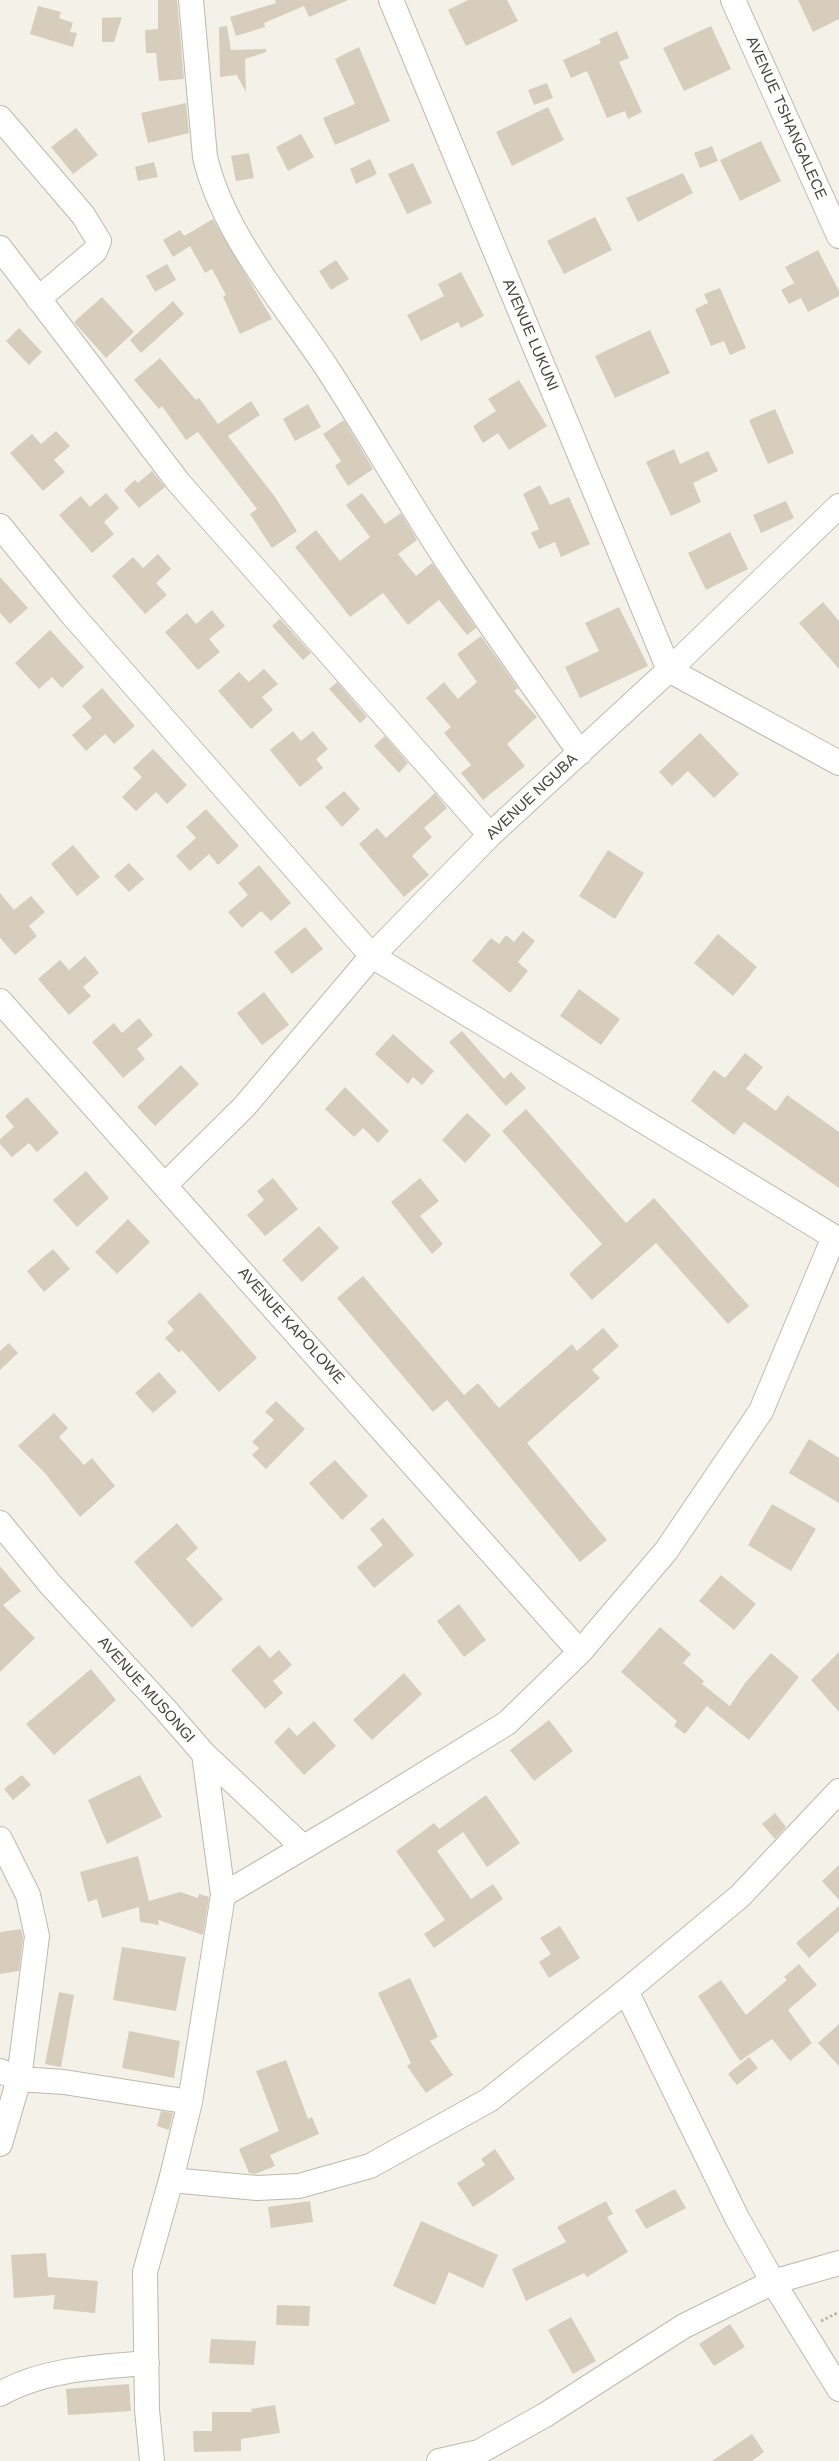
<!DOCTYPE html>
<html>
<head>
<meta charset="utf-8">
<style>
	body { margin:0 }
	canvas { display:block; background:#f4f1e8 }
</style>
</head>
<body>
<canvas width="839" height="2461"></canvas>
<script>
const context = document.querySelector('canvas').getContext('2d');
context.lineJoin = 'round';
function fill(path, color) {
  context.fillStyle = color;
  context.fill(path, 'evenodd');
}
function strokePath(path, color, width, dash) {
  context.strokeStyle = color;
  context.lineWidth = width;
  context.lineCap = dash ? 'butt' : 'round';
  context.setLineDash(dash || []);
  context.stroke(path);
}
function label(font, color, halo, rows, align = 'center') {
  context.font = font + ' Arial,sans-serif';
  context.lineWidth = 5;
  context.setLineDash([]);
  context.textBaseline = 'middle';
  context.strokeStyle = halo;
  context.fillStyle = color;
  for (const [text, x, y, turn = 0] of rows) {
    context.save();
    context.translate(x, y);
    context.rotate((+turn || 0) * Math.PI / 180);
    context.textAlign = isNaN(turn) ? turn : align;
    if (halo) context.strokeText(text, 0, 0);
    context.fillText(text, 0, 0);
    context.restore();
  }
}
fill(new Path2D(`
	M158,0H177L184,79L159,81L156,53H146L145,30L158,29Z
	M275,0H348L309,17L304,6L264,23L265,27L236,36L230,17L276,3Z
	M468,0H507L518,21L466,46L448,10Z
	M798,0H839V19L813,32Z
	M38,6L61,12L59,18L73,23L70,32L77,33L73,47L30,34Z
	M122,17L114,42H102V18Z
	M227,26L231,50L266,49V52L245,59L246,92L235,72L236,75L220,77L219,27Z
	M711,26L731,69L684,91L663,48Z
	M617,31L629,58L619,62L642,112L628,119L625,111L607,118L587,71L571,78L563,60L601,43L599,39Z
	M359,47L390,121L335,145L323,118L355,104L335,59Z
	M547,83L553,98L534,105L528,90Z
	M186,103L189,133L148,143L141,113Z
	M548,107L564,140L512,166L496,132Z
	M76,128L98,155L73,174L51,147Z
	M301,134L314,157L288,171L276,147Z
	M761,141L781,181L740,201L720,160Z
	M712,146L718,161L700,168L694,153Z
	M249,153L254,178L236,181L231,156Z
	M370,159L377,174L356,184L350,169Z
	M154,162L158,177L138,181L135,167Z
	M413,163L432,203L407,214L388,174Z
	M683,173L693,193L638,222L626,198Z
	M595,217L612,250L564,274L547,241Z
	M213,219L272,319L240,334L223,297L226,295L212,269L205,273L190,246L173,257L163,240L180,230L188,242L184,236Z
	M818,250L839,291V296L808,312L801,298L789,304L781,290L794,283L785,267Z
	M336,260L349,279L331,290L319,271Z
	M167,264L176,280L155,292L146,276Z
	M461,272L484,316L461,328L458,322L421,341L407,315L444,296L438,284Z
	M720,288L746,348L730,355L724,341L711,346L695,309L708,303L704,294Z
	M102,297L134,332L106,358L74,322Z
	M173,301L184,314L141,353L130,340Z
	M19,328L42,352L29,365L6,341Z
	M650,330L670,373L615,398L595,356Z
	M160,358L196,400L199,398L218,424L251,401L260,415L228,436L275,497L297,531L272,548L250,514L257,509L198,432L186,440L162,406L159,409L134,380Z
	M519,380L547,426L509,450L498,433L483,443L473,426L496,411L488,399Z
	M308,404L321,427L295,441L283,419Z
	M775,409L794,453L768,464L749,420Z
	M344,420L373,469L348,486L335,466L341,461L323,434Z
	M56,431L70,446L54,460L65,472L43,491L10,453L32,434L41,444Z
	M674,449L680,464L708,451L718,471L693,483L701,502L671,516L646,462Z
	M152,471L165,487L139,508L124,490L135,480L138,483Z
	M540,485L550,505L569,497L590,544L561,557L555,542L539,549L531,533L539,529L523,494Z
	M106,493L119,508L104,522L114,534L92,553L59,515L81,496L90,507Z
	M362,493L385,524L401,513L417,540L398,554L416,576L432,563L476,628L467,635L439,600L408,625L383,593L350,617L295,547L316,530L340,561L370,537L346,505Z
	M786,501L794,518L761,533L753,515Z
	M730,532L748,569L706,590L688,553Z
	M158,554L171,569L156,583L167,595L145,614L112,576L133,557L143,568Z
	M0,577L28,608L10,624L0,613Z
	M823,602L839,621V669L799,623Z
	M619,607L648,666L580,698L565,667L599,651L585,623Z
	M212,610L225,626L209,639L220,652L198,670L165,632L187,613L196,624Z
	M280,619L311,653L303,660L272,626Z
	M50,630L84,667L62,688L52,677L39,689L15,663Z
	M481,636L518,688L514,691L537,717L507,744L525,766L483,800L461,773L471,765L444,733L451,727L426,698L444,682L458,699L477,682L457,654Z
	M264,669L278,684L262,697L273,710L251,729L218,691L239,672L249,682Z
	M337,682L367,717L360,723L329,689Z
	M102,688L135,726L114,744L105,734L86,751L72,735L92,718L82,706Z
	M293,731L301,741L313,731L328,749L316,759L323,768L300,787L270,750Z
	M700,733L739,774L714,798L688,771L672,786L659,772Z
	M385,736L408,763L399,773L374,746Z
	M153,749L187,785L167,804L156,792L136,811L122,797L142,777L133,768Z
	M344,791L360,809L342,827L325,807Z
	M435,793L447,808L424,828L432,837L412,856L429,875L404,897L359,844L377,828L386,838Z
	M206,809L239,846L218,865L209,854L190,871L176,856L196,838L186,827Z
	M73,845L100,877L77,896L51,864Z
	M608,850L644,873L615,919L579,896Z
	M129,863L144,879L129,892L114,876Z
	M259,865L291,903L271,921L261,911L242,928L228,912L248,895L238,883Z
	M0,893L14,910L31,896L45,912L29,926L37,936L15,955L0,938Z
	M305,927L323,949L292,974L274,952Z
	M523,931L535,941L518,962L528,971L510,993L472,961L491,938L499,944L506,935L514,942Z
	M718,934L757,967L733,996L694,963Z
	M85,956L99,973L83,987L91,996L69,1015L38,979L60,960L69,970Z
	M579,989L620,1019L601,1045L560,1016Z
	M264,992L289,1025L262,1045L237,1013Z
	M139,1018L153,1035L137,1049L145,1059L123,1078L92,1042L114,1023L122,1033Z
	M462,1031L504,1079L511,1072L526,1088L506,1106L449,1042Z
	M393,1034L434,1071L422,1085L413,1077L408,1084L375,1054Z
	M745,1053L763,1067L746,1089L776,1111L787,1095L839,1132V1188L744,1122L734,1135L691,1101L714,1070L725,1078Z
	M181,1065L199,1084L155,1126L137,1107Z
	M345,1087L389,1131L378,1143L363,1128L354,1137L325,1109Z
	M27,1097L59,1133L37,1152L29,1143L12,1157L0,1144V1139L14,1127L5,1116Z
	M526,1109L626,1223L654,1198L749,1306L728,1324L656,1243L592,1300L569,1274L602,1244L502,1131Z
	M467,1113L491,1135L465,1163L442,1140Z
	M86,1171L109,1198L77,1227L53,1200Z
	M273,1178L298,1209L265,1236L247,1215L264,1200L257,1191Z
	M420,1178L439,1201L420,1216L443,1244L432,1254L391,1202Z
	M128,1219L150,1242L117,1274L95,1252Z
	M319,1226L339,1248L302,1282L282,1260Z
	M53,1249L70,1269L44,1292L27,1271Z
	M363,1276L464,1395L478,1383L499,1408L572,1344L577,1351L603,1328L619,1346L592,1370L600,1378L527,1443L607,1540L580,1562L447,1400L433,1412L337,1298Z
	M200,1292L257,1358L219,1392L182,1350L179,1353L165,1338L174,1330L167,1322Z
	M9,1343L18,1353L0,1370V1351Z
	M159,1372L177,1392L153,1413L135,1393Z
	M276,1401L305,1429L266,1469L252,1455L259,1448L252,1442L274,1420L265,1412Z
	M54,1413L68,1428L59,1437L84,1465L92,1458L115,1486L80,1517L44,1472L18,1446Z
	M809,1439L839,1458V1503L789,1473Z
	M335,1460L368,1496L342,1520L309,1483Z
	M772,1504L816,1529L791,1571L748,1545Z
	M383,1518L414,1555L374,1588L357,1567L383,1545L370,1529Z
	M177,1523L198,1548L186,1559L223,1599L192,1628L134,1562Z
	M0,1566L21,1591L3,1605L35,1638L0,1672Z
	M721,1575L756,1604L734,1630L699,1601Z
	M459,1604L486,1640L464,1657L437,1621Z
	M660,1627L691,1654L683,1663L704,1681L702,1684L730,1706L745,1683L771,1653L799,1677L749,1740L707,1706L685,1734L674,1726L677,1721L621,1672Z
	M259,1645L270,1658L279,1650L292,1665L273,1681L283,1693L265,1709L231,1670Z
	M839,1652V1712L811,1680Z
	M91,1669L116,1700L54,1755L26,1724Z
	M404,1673L422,1694L372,1740L353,1720Z
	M549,1720L573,1751L534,1781L510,1750Z
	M314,1721L336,1746L304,1775L274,1742L289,1727L297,1736Z
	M22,1775L31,1785L13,1800L4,1789Z
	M140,1775L162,1817L107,1844L88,1800Z
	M486,1795L520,1843L487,1867L463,1832L437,1851L471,1899L493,1884L503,1899L434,1948L424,1934L445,1920L396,1851L434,1823L439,1829Z
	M775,1813L786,1827L775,1839L762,1824Z
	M138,1856L149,1901L180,1892L198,1898L199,1894L209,1897L203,1935L158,1920L159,1925L140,1922L139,1907L102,1918L97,1899L88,1902L80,1872Z
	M839,1865V1900L822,1881Z
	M839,1906V1931L809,1958L796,1943Z
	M560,1926L580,1958L549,1978L539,1962L551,1954L540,1938Z
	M21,1929L23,1937L19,1971L0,1974V1932Z
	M122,1947L186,1957L176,2011L113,2000Z
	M799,1964L817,1985L788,2010L812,2043L790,2061L772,2039L740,2061L698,1996L721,1980L746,2015L787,1980L784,1977Z
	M410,1978L438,2037L430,2041L453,2075L426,2093L407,2066L411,2063L378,1993Z
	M59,1992L74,1995L61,2067L45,2064Z
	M839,2024V2066L818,2043Z
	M129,2031L180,2041L174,2078L122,2068Z
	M749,2057L758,2068L737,2085L728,2074Z
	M286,2060L308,2119L312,2117L319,2134L270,2155L275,2166L255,2174L249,2173L239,2149L279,2131L256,2071Z
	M161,2111L173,2113L169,2130L157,2126Z
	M495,2149L515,2179L473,2207L457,2183L485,2165L481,2159Z
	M675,2189L686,2208L646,2229L635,2210Z
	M310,2201L313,2222L271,2228L268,2207Z
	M606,2201L613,2214L607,2217L628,2252L587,2277L584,2273L526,2301L512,2269L566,2242L557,2227Z
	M421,2221L498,2255L483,2288L449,2272L435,2305L393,2286Z
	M46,2253L48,2277L98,2281L95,2313L53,2309L55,2295L14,2298L11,2255Z
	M277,2305L310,2306L309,2326L276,2325Z
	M571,2317L596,2361L573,2374L548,2330Z
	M730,2324L745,2347L714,2366L699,2344Z
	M211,2339L256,2341L254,2365L209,2363Z
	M129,2384L131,2411L68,2415L66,2389Z
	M275,2405L280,2433L241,2439V2451L194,2452L193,2431H212V2412H252L251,2409Z
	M752,2434L764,2452L752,2461H712Z`), '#d6cdbd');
const minor = new Path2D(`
	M191,0L205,157C223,234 284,303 327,368C369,433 408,502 451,567C493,630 537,691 580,753
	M391,0L669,670L839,763
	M733,0L839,236
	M0,118L83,215L99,241L95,251L38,299
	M0,248L179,483L490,835
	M0,526L70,612L372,956L839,1240
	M0,1001L580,1652
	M166,1184L244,1107L372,956L490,835L669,670L839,506
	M0,1523L50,1584L164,1708L204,1754L303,1847
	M204,1754L223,1895
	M0,1839L28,1895L37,1936L19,2079L0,2144
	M626,1991L737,2218L773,2282L839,2389
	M0,2071L19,2079L64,2082L190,2102
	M171,2180L257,2188L299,2186L370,2166L489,2100L626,1991L740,1896L839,1791
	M0,2394C43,2369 99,2367 147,2363
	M152,2461L147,2410L145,2272L171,2180L190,2102L223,1895L358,1815L507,1723L580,1652L666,1551L761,1411L834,1237
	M439,2461L479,2452L545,2415L684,2326L773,2282L839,2263`);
strokePath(minor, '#c0b9ab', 26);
strokePath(new Path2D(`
	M821,2321L839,2312`), '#c2b69b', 3, [2.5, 2.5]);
strokePath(minor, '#fff', 24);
label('15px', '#484237', '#fff', [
	["AVENUE TSHANGALECE",786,118,66],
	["AVENUE LUKUNI",530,335,67],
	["AVENUE NGUBA",532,797,-43],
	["AVENUE KAPOLOWE",291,1326,48],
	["AVENUE MUSONGI",146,1690,48]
]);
</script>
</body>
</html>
